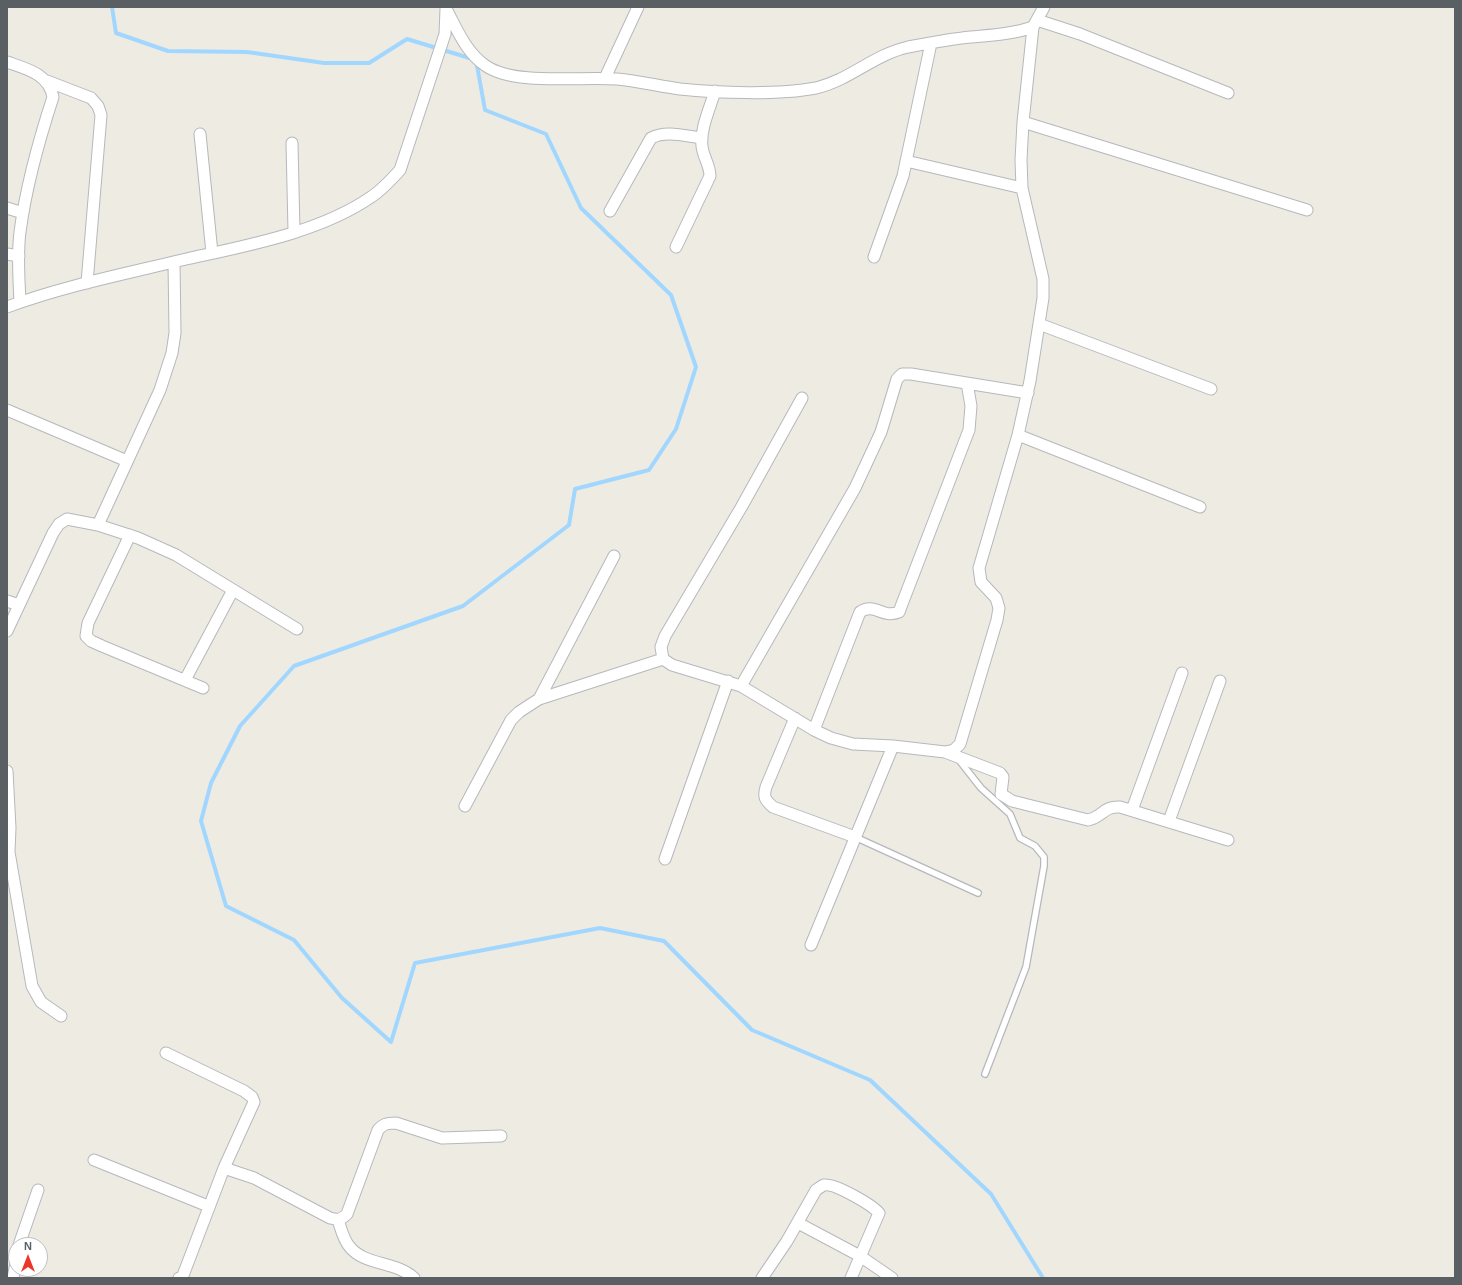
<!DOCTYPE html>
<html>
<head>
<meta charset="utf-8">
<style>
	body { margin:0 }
	#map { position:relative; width:1462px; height:1285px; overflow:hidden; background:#eeebe2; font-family:Helvetica,sans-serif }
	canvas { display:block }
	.frame { position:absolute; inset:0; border:8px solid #5a5f63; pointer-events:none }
	.north { position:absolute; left:8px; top:1237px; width:40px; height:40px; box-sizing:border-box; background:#fff; border:1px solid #bdbfc1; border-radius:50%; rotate:0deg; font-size:11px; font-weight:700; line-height:16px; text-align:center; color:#5a5f63 }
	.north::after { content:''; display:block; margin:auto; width:14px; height:18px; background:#ee3528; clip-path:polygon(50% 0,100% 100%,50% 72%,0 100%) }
</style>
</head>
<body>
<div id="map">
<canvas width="1462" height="1285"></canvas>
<div class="frame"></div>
<div class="north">N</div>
</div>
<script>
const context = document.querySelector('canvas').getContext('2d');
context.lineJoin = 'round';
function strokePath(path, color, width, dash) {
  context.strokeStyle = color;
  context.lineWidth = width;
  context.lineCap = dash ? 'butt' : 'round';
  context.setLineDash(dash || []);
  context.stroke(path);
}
strokePath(new Path2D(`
	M112,7L116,33L168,51L247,52L324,63H369L407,39L476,60L485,110L546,134L581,208L671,295L696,367L676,429L649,470L575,489L569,525L463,606L294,666L240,726L211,783L201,821L226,906L294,940L342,998L391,1042L415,963L600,928L664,941L752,1030L870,1080L991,1194L1043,1278`), '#a1d7ff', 4);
const lane = new Path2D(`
	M959,760L981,788L1010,814L1020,838L1035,846L1044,857V866L1026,967L985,1074
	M855,837L978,893`);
const street = new Path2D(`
	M446,9C457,29 466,53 486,66C516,86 581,76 617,79C638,81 659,86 680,89C717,93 779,95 816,88C850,80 873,55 908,47C929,43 950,39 971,37C992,35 1013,34 1033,27L1044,7
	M1037,20L1080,34L1228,93
	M7,62C27,69 49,74 53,97C39,140 26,186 20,232C17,255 19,279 20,302
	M605,78L638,7
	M47,81L91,98L98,106L101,115L87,283
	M1023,122L1307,210
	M200,134L212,253
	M292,143L294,231
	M906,161L1022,188
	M7,208L23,213
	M610,211L651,138C666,130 685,136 702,138
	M676,247L710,176C710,165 703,157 702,146C700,129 710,108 715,91
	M7,254L19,256
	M874,257L903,176L931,43
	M7,307C64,286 124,274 182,260C244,246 319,233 371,197C382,190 391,180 400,170L445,34L446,9
	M1039,324L1211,389
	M802,398L742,506L665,636L661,647L663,659L672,665L741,686L814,730L831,738L853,744L893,746L945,752L954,750L960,744L997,620L999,608L996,598L981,582L979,568L1018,435L1030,381L1043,298V279L1022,188L1021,160L1023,122L1033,27
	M7,410L127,461
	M1018,435L1200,507
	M98,525L160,390L172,353L175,333L174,262
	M130,535L88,623L86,636L91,641L102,646L203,688
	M7,601L19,605
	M7,631L53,533L59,524L67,519L98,525L138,538L176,555L297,629
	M185,680L233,590
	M741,686L855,488L881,432L897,379L902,374H911L1028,393
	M539,699L614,556
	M795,718L766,787C763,797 765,800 773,807L855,837
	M814,730L860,612C875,602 882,619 899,612L902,604L969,430L971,406L967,383
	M945,752L1000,773L1003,777L1001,794L1012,801L1088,820C1103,817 1103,806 1120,807L1228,840
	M7,771L10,828L9,852L32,986L41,1002L61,1016
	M465,806L511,720L519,712L539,699L663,659
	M1132,810L1182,673
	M1169,821L1220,681
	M665,859L728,681
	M811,945L893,746
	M166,1053L244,1091L252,1097L254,1102L224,1168L182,1278H179
	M94,1160L208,1206
	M224,1168L254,1178L330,1218C338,1220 341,1220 347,1214L378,1130C383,1124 387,1123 396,1123L442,1138L501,1136
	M338,1220C341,1228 343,1239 349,1246C364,1266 396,1261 414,1278
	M798,1223L860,1256L892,1278
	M19,1245L38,1190
	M13,1278L16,1263
	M762,1278L787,1241L816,1190C818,1189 821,1186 824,1185C835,1183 872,1205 879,1213L851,1278`);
strokePath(lane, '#b5b8bd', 8);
strokePath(street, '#b5b8bd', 13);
strokePath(lane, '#fff', 5.5);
strokePath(street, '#fff', 11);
</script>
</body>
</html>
